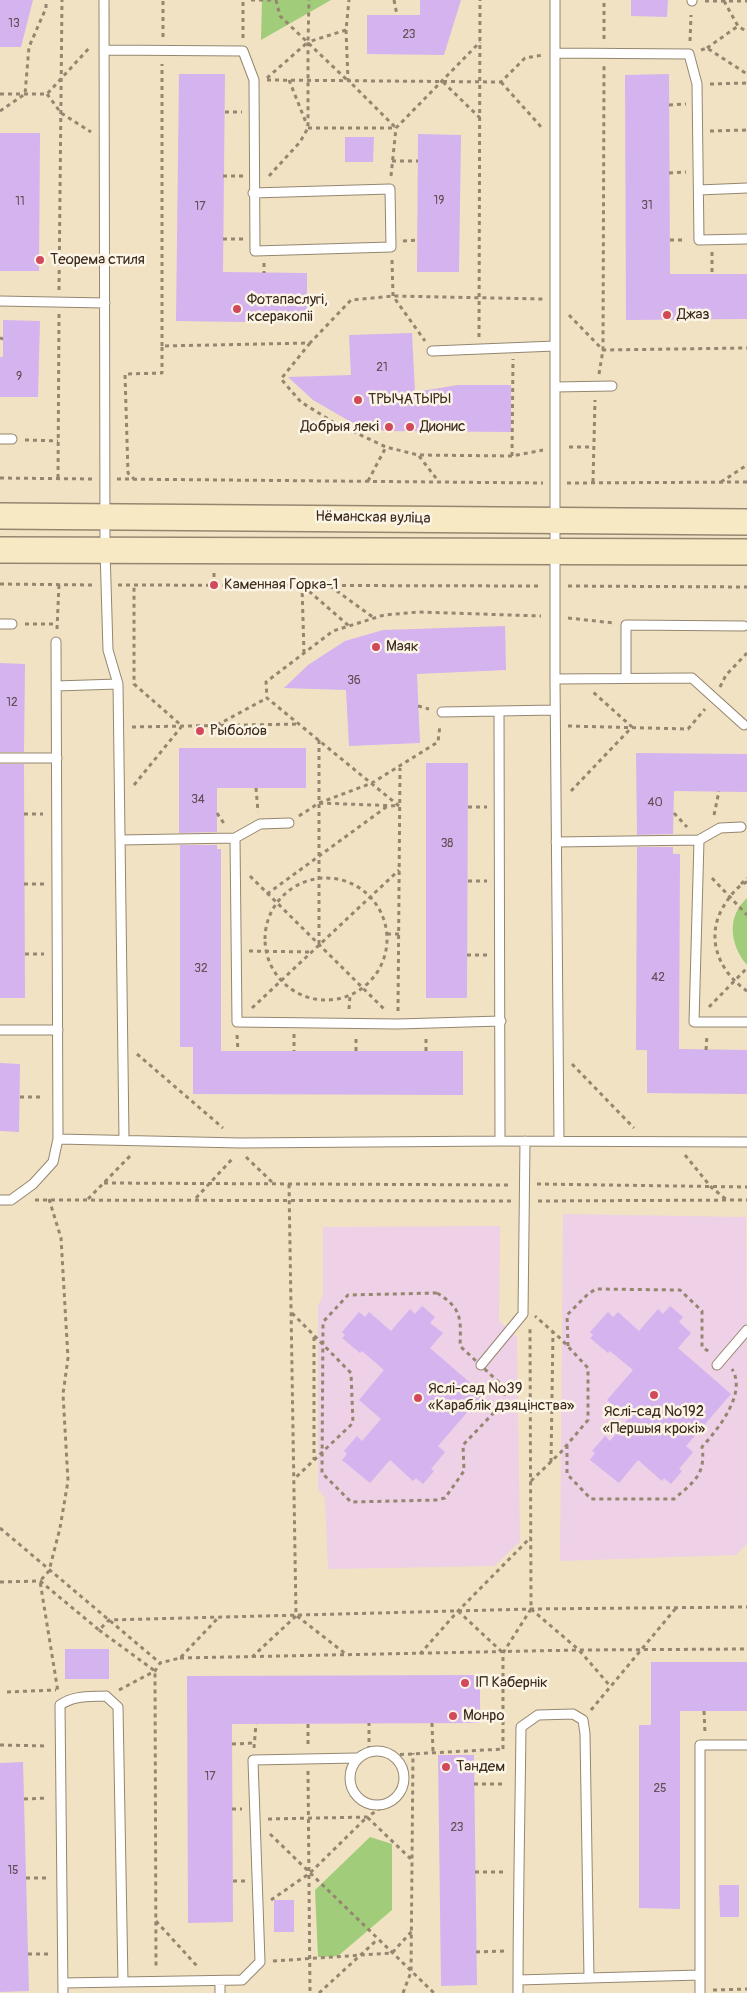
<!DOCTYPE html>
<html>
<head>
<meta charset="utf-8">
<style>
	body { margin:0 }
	canvas { display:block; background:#f0e2c3 }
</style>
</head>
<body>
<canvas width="747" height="1993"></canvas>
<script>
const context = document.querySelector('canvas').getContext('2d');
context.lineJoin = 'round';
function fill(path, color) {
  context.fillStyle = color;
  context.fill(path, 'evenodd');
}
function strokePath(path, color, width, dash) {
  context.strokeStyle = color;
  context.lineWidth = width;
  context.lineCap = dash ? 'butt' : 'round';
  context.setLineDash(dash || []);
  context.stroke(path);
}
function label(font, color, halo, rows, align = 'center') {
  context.font = font + ' Pangolin,sans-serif';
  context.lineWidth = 5;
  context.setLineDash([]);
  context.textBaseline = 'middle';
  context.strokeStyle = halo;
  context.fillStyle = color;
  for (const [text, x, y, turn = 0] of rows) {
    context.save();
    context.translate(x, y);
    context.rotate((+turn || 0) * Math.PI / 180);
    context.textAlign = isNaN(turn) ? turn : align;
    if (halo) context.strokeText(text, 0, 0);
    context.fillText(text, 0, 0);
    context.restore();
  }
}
fill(new Path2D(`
	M563,1214L746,1217L747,1544L736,1555L560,1561Z
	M500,1226L499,1321L517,1337L520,1542L494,1566L328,1569L325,1498L318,1489V1305L323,1296V1227Z`), '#eed0e7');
fill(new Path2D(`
	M262,0H331L261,40Z
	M747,898V965C730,945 726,917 747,898Z
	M370,1837L392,1844V1910L338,1956L318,1957L315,1890Z`), '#a1cd7a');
fill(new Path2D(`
	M0,0H33L21,47H0Z
	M420,0H461L444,55L367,54V15H420Z
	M631,0H668L667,17L631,16Z
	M179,74H225L223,272L307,273V323L176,321Z
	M669,74L670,274H747V319L626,320L625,75Z
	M0,133H40L39,271H0Z
	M418,134L461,135L459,272H417Z
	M345,137H374L373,162H345Z
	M3,320L40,321L38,397H0V357H3Z
	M412,333L415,392L458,385H511V432L385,431L351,422L313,400L288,377L351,375L349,335Z
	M505,626L506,670L417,674L420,743L349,746L346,690L284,688L308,665L345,641L383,630Z
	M0,663L25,664L24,752H0Z
	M179,748H306V788H217V832L179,833Z
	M636,753L747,754V792L674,791L673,834L637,835Z
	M426,763H468L467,998H426Z
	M0,764H24L25,998H0Z
	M180,845H217V849H221V1051H463V1095L193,1094V1047H180Z
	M637,847H673V854H680L679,1049L747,1050V1094L647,1093V1050H636Z
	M0,1063L20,1064L19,1132L0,1131Z
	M422,1306L435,1317L430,1323L443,1333L430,1348L483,1394L438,1446L445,1452L431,1469L434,1471L423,1484L416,1478L413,1481L390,1460L370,1483L342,1460L347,1454L344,1451L357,1436L362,1441L381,1419L359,1400L384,1370L362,1351L360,1353L342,1338L345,1335L342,1332L359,1312L365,1317L369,1312L391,1331L410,1309L415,1314Z
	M670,1306L683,1317L679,1322L691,1333L678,1348L731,1394L686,1446L693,1452L679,1469L682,1471L671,1484L664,1478L662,1481L638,1460L619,1483L590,1460L595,1453L592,1451L605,1436L610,1441L629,1418L607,1400L633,1370L610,1351L608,1353L590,1338L593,1335L590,1332L608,1312L613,1317L618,1312L639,1331L658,1309L663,1314Z
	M65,1649H109V1679H65Z
	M651,1662H747V1711H680V1909L639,1908V1725H651Z
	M480,1675V1723L232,1724L233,1922L188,1923L187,1676Z
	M438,1755H474L477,1985L441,1986Z
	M23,1762L29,1991L0,1992V1763Z
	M719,1885H739V1917H720Z
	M274,1900H294V1932H274Z`), '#d5b3ef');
const lane = new Path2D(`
	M104,0L105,550L108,650L118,684L124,1139
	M555,0V679L559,1141
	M692,1V0
	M104,50L243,51L254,80L255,251L391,247L390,189L253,193
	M555,53L689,54L697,84L699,240L747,239
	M699,190L747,188
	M0,301L105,303
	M432,351L555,346
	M555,387L612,386
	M0,439H12
	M0,624H12
	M626,678V625L744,626
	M555,679L692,678L744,725
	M56,686L118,684
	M499,711L500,1141
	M442,712L555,710
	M0,758H57
	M289,823L260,824L235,838L237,1022L398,1024L501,1021
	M741,827L720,828L699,840L694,1022H747
	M120,840L235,838
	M556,842L699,840
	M0,1030H58
	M58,1139L241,1143L500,1141L747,1142
	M0,1200H11L33,1184L53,1162L58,1139L56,642
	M481,1365L523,1314L525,1141
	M717,1365L747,1330
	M350 1778a27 27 0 1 1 54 0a27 27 0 1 1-54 0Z
	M700,1975V1993
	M589,1978L700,1975V1745H747
	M220,1981V1993
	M63,1983L242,1980L260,1962L253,1760L357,1758
	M63,1993L60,1705C74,1695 90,1697 106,1696L118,1707L123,1982
	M518,1993C518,1904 520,1816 521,1727L538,1715L573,1714L583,1720L585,1734L589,1978L518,1980`);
const secondary = new Path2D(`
	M0,516L747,522
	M0,550L747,552`);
strokePath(lane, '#968670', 11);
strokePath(secondary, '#968670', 28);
strokePath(new Path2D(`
	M251,0H277
	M276,0L280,16L347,80
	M394,0L397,15
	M705,1H747
	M724,1L738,26L747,32
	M346,30L348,80L396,128
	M163,37V0
	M243,38V0
	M604,39V0
	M690,41L691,15
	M707,48L738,26
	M701,50L707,48L747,74
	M267,78L308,42L309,0
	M267,80L501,82L525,58L543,55
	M289,80L307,125
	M443,82L480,118
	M501,82L542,128
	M710,84L747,83
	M0,94H47L91,46
	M47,94L61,113L91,132
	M669,105L686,104
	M0,111L25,94L29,47L46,8V0
	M225,112H242
	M308,128H395
	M710,131L747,130
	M392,161H418
	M669,173L686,172
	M223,176H243
	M269,176L300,142L308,128V42L346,30L349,0
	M391,176L396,128L480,42
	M223,239H243
	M670,240H686
	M403,241L417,240
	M712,252V274
	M392,260L393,296L425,341
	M264,263V273
	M59,290L62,0
	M569,315L603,350L747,348
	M479,337L480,0
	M0,338L3,339
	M310,343L281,379L301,402L333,422L386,447L418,455L512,456L543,450
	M162,346V64
	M599,374L603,350L604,66
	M25,440L58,441
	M569,447H593
	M419,456L439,482
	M512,456L513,359
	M0,478L92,479
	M58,478L59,314
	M117,479L543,483
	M135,480L128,473L125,374L162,373V346L310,343L351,300L393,296L543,299
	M368,481L386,447
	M593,482L595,400
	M721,482L747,465
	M567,483L747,482
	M0,584L94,585
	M118,585L542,586
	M214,585V571
	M302,585L304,653
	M303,586L349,626
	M330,586L374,618
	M568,586L747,587
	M568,618L614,623
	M25,624H57
	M57,629L59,584
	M720,687L726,675L747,653
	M418,706L429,709
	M217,725L267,698
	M568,726L688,729L705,709
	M132,727L300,724
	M134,785L182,726L134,684V585
	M256,788L258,812
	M571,791L632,727L593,692
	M319,803L372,783L438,742L440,725
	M399,806L267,698L266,682L333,631L384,615L419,612L541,616
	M468,807H487
	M217,813L225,825
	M674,813L687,827
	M24,814H43
	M714,815L719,791
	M299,816L319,803L399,806
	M250,876L384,1009
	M265 939a61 61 0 1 1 122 0a61 61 0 1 1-122 0Z
	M712,878L747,915
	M468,881H487
	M747,882C737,886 731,895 725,904C704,936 718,971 747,991
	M24,884H44
	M741,884L747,878
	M267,894L389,805
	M387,934H399
	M319,944V740
	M249,951L310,952
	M25,954H44
	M467,955H487
	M709,1007L747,968
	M252,1008L399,870
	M349,1009L350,996
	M398,1011L400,768
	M294,1034V1051
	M237,1035L238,1051
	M706,1050L707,1035
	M356,1051V1037
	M426,1051V1037
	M137,1054L223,1128
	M572,1064L634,1128
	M20,1097H44
	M685,1155L711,1187L727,1200
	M246,1157L274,1184
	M104,1183L511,1185
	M537,1184L747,1187
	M196,1198L234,1157
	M49,1199L61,1238L68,1358L63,1394L68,1481L60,1528L49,1571L40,1581L58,1692
	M88,1199L131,1155
	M35,1200L511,1201
	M538,1201L747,1200
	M437,1293C462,1308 461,1319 460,1346L505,1388L503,1403L463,1445L464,1471L445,1498L436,1500L351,1502L322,1473L323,1322L348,1295Z
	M292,1313L351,1373L353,1423L294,1479
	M314,1337V1460
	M568,1346L567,1315L588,1294L596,1289L680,1290L702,1311V1347L711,1353
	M567,1445V1474L591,1499H674C694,1482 706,1474 702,1447C719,1428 747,1393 732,1369
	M551,1462L553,1332
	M531,1481L561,1452L588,1420V1368L561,1339L535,1316
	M0,1528L160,1663
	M0,1582L40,1581L99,1630L109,1620L531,1609L747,1607
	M531,1609L579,1650L611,1687
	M458,1611L502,1652
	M297,1616L347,1655
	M99,1630L155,1671L156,1969
	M420,1654L458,1611L531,1537
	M252,1657L296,1616L289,1184
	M180,1658L579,1650L747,1649
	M119,1690L155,1671L160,1663L180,1658L218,1618
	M7,1692L56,1690
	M591,1710L676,1608
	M704,1711L705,1733
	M432,1723L433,1752
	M308,1724V1745
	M232,1744L254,1743
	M0,1745L47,1746
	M254,1748L256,1724
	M503,1749V1653L531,1609L530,1327
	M369,1750V1723
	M392,1755L504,1749
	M308,1771L310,1993
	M474,1784H506
	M24,1799L48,1798
	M232,1809H242
	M268,1819L367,1817L395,1799
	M270,1834L434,1993
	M475,1872H507
	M26,1878H48
	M233,1881H245
	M271,1900L310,1873L367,1817L413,1861
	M156,1921L197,1966
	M476,1952L506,1951
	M28,1954H50
	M273,1961L392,1953L412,1931
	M713,1990L747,1989
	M319,1993L378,1939
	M403,1993L411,1972L413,1753`), '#968670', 3, [4, 4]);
strokePath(lane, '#fff', 9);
strokePath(secondary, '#f6e9c3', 25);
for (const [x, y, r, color] of [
	[40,260,5,"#d1495b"],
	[237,309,5,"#d1495b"],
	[667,315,5,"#d1495b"],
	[358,400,5,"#d1495b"],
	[389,427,5,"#d1495b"],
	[410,427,5,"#d1495b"],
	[214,585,5,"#d1495b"],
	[376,647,5,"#d1495b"],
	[200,731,5,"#d1495b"],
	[654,1395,5,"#d1495b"],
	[418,1398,5,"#d1495b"],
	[465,1683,5,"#d1495b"],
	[453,1716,5,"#d1495b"],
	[446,1767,5,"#d1495b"]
]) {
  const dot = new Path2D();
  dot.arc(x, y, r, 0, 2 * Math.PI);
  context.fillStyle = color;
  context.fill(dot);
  strokePath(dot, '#fcf5e5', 2);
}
label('12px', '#624c52', null, [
	["13",14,24],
	["23",409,35],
	["19",439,201],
	["11",20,202],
	["31",647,206],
	["17",200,207],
	["21",382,368],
	["9",19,377],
	["36",354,681],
	["12",12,703],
	["34",198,800],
	["40",655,803],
	["38",447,844],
	["32",201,969],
	["42",658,978],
	["17",210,1777],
	["25",660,1789],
	["23",457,1828],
	["15",13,1871]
]);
label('15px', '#3b2a1e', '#fcf5e5', [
	["Теорема стиля",50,260],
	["Фотапаслугі,",247,300],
	["ксеракопіі",247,317],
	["Джаз",677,315],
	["ТРЫЧАТЫРЫ",368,400],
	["Добрыя лекі",379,427,"right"],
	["Дионис",420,427],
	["Каменная Горка-1",224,585],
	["Маяк",386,647],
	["Рыболов",210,731],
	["Яслі-сад №39",428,1389],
	["«Караблік дзяцінства»",428,1406],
	["Яслі-сад №192",654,1412,"center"],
	["«Першыя крокі»",654,1429,"center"],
	["ІП Кабернік",475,1683],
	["Монро",463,1716],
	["Тандем",456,1767]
], 'left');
label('15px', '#3b2a1e', '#fcf5e5', [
	["Нёманская вуліца",373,518,1]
]);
</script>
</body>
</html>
